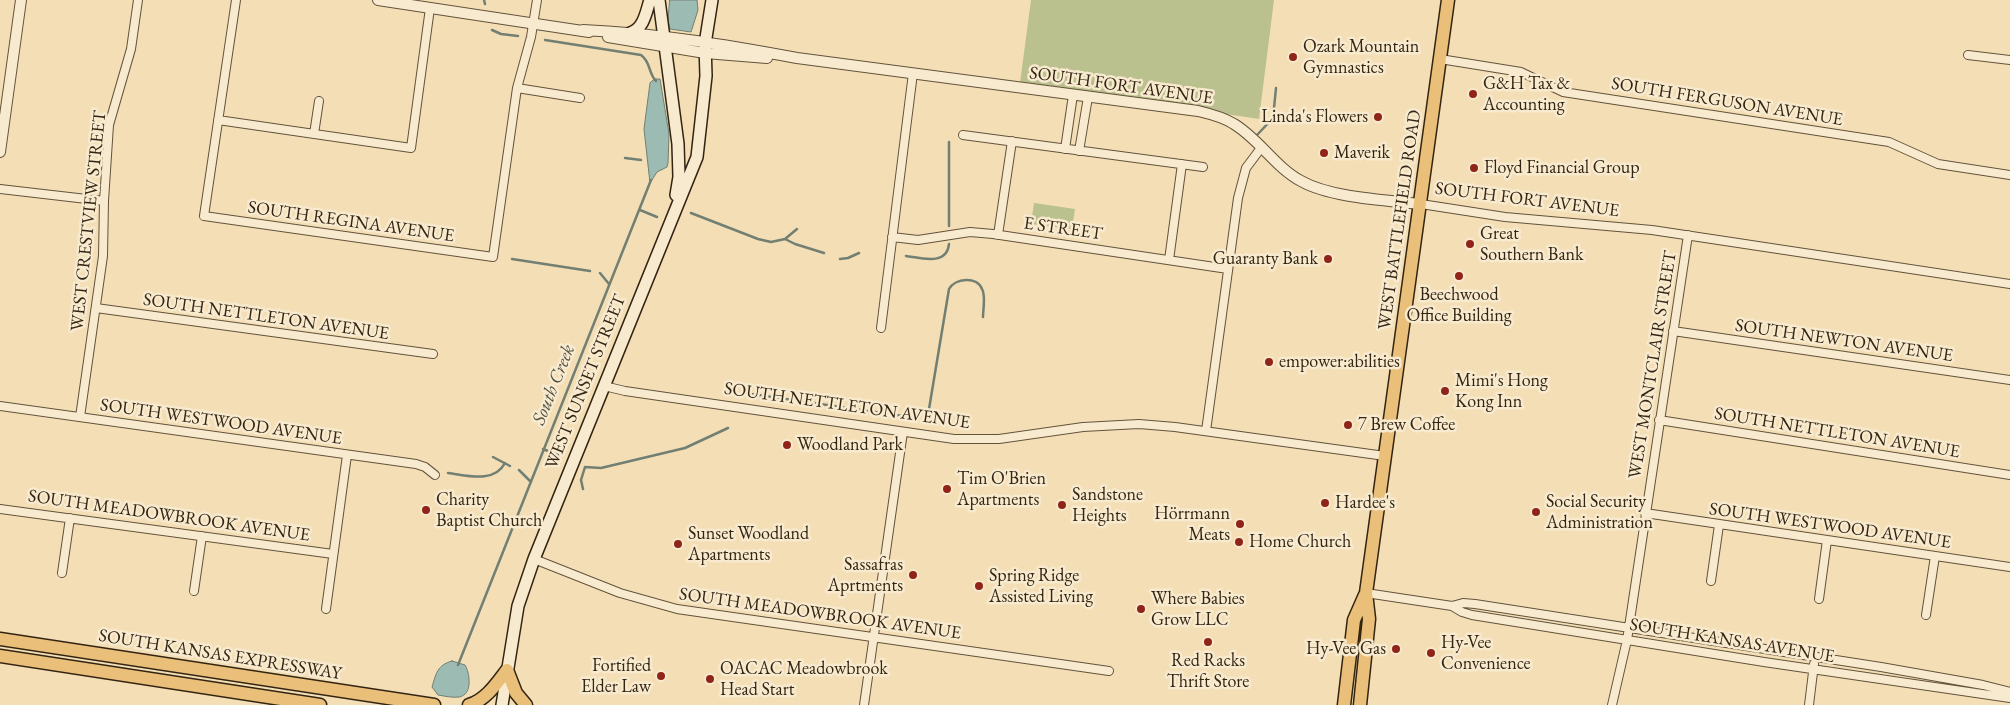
<!DOCTYPE html>
<html>
<head>
<meta charset="utf-8">
<style>
	body { margin:0 }
	canvas { display:block; background:#f4deb5 }
</style>
</head>
<body>
<canvas width="2010" height="705"></canvas>
<script>
const context = document.querySelector('canvas').getContext('2d');
context.lineJoin = 'round';
function fill(path, color) {
  context.fillStyle = color;
  context.fill(path, 'evenodd');
}
function strokePath(path, color, width, dash) {
  context.strokeStyle = color;
  context.lineWidth = width;
  context.lineCap = dash ? 'butt' : 'round';
  context.setLineDash(dash || []);
  context.stroke(path);
}
function label(font, color, halo, rows, align = 'center') {
  context.font = font + ' "EB Garamond",serif';
  context.lineWidth = 5;
  context.setLineDash([]);
  context.textBaseline = 'middle';
  context.strokeStyle = halo;
  context.fillStyle = color;
  for (const [text, x, y, turn = 0] of rows) {
    context.save();
    context.translate(x, y);
    context.rotate((+turn || 0) * Math.PI / 180);
    context.textAlign = isNaN(turn) ? turn : align;
    if (halo) context.strokeText(text, 0, 0);
    context.fillText(text, 0, 0);
    context.restore();
  }
}
fill(new Path2D(`
	M1031,0H1274L1259,119L1020,83Z
	M1034,203L1075,209L1072,229L1031,224Z`), '#bbc18e');
const water = new Path2D(`
	M670,0H697L698,10L691,32L670,29L668,22Z
	M655,79H660L669,134L668,163L667,167L657,172L650,183L644,129L650,83Z
	M452,661L465,665C470,673 473,695 459,697C453,698 444,696 438,695L432,687C436,674 437,665 452,661Z`);
fill(water, '#9cbbb3');
strokePath(water, '#727f73', 1);
strokePath(new Path2D(`
	M484,0L485,4
	M492,30L501,34L518,36
	M545,40L641,55C651,62 648,73 656,81
	M1257,135L1273,118L1276,88
	M625,158L641,160
	M640,210L657,217
	M691,213L758,239L771,242L785,239L795,244L824,253
	M949,226V142
	M785,239L797,229
	M906,256C921,258 947,266 949,244
	M512,259L590,271
	M840,259L848,258L859,253
	M600,273L609,284
	M751,394L917,418
	M929,409L949,289C955,278 977,276 982,289C986,296 983,309 983,317
	M543,449L558,455
	M493,457L510,466
	M519,470L530,481
	M448,473C466,475 494,484 505,463
	M583,489L581,480L585,467L601,468L685,448L728,428
	M458,665L651,180`), '#727f73', 2.5);
const minor = new Path2D(`
	M236,0L204,216L493,257L517,88L531,37L537,0
	M1968,55L2010,60
	M1440,59L1521,72L1563,92L1889,142L1938,164L2010,175
	M517,88L580,98
	M218,120L411,148L430,8
	M314,134L319,101
	M963,135L1203,167
	M1065,149L1073,95
	M1079,151L1088,97
	M0,189L104,201
	M1421,204L1505,217L1652,230L2010,284
	M998,235L1012,141
	M892,237L918,240L970,232L993,234L1228,269
	M1169,260L1182,164
	M96,308L433,354
	M881,328L913,73
	M1673,331L2010,380
	M604,386L625,391L954,439H999L1083,427L1139,424L1175,427L1385,456
	M0,406L416,464L425,467L435,475
	M80,417L103,256L104,201L109,125L131,49L138,0
	M1659,420L2010,475
	M1206,431L1238,198L1246,168L1261,148
	M0,509L333,554
	M1645,513L2010,567
	M534,559L620,593L677,609L1109,671
	M62,573L70,518
	M1711,581L1719,525
	M194,591L202,536
	M1366,593L1452,606L1463,603L1475,604L1881,667L1983,685L2010,692
	M1819,599L1827,540
	M1452,606L1462,612L1472,615L1764,662L2010,698
	M326,609L347,455
	M1926,615L1935,556
	M864,705L903,432
	M1612,705L1627,640L1688,235
	M1809,705L1814,664`);
const tertiary = new Path2D(`
	M378,0L589,32
	M583,30C655,33 727,45 797,58L1198,111C1211,114 1223,117 1234,124C1259,139 1275,167 1301,181C1331,198 1386,200 1421,204
	M608,37L705,53L767,58
	M0,152L21,0`);
const secondary = new Path2D(`
	M659,0L678,144L679,177L676,195
	M630,33C644,29 646,12 650,0
	M502,705L518,606L534,559L697,157L706,76L705,44L712,0`);
const primary = new Path2D(`
	M0,639L434,705
	M0,656L320,705
	M469,705C486,700 497,683 507,670L516,693L526,705
	M1344,705L1354,620L1365,595
	M1360,705L1369,619L1366,593L1448,0`);
strokePath(minor, '#63533b', 10);
strokePath(tertiary, '#63533b', 12);
strokePath(secondary, '#332512', 14);
strokePath(primary, '#332512', 15);
strokePath(minor, '#f8eacf', 8);
strokePath(tertiary, '#f8eacf', 10);
strokePath(secondary, '#f8eacf', 11);
strokePath(primary, '#eabf7a', 12);
for (const [x, y, r, color] of [
	[1293,57,5,"#8f2418"],
	[1473,94,5,"#8f2418"],
	[1378,117,5,"#8f2418"],
	[1324,153,5,"#8f2418"],
	[1474,168,5,"#8f2418"],
	[1470,244,5,"#8f2418"],
	[1328,259,5,"#8f2418"],
	[1459,276,5,"#8f2418"],
	[1269,362,5,"#8f2418"],
	[1445,391,5,"#8f2418"],
	[1348,425,5,"#8f2418"],
	[787,445,5,"#8f2418"],
	[947,489,5,"#8f2418"],
	[1325,503,5,"#8f2418"],
	[1062,505,5,"#8f2418"],
	[426,510,5,"#8f2418"],
	[1536,512,5,"#8f2418"],
	[1240,524,5,"#8f2418"],
	[1239,542,5,"#8f2418"],
	[678,544,5,"#8f2418"],
	[913,575,5,"#8f2418"],
	[979,586,5,"#8f2418"],
	[1141,609,5,"#8f2418"],
	[1208,642,5,"#8f2418"],
	[1396,649,5,"#8f2418"],
	[1431,653,5,"#8f2418"],
	[661,676,5,"#8f2418"],
	[710,679,5,"#8f2418"]
]) {
  const dot = new Path2D();
  dot.arc(x, y, r, 0, 2 * Math.PI);
  context.fillStyle = color;
  context.fill(dot);
  strokePath(dot, '#f8eacf', 2);
}
label('18px', '#332512', '#f8eacf', [
	["Ozark Mountain",1303,47],
	["Gymnastics",1303,68],
	["G&H Tax &",1483,84],
	["Accounting",1483,105],
	["Linda's Flowers",1368,117,"right"],
	["Maverik",1334,153],
	["Floyd Financial Group",1484,168],
	["Great",1480,234],
	["Southern Bank",1480,255],
	["Guaranty Bank",1318,259,"right"],
	["Beechwood",1459,295,"center"],
	["Office Building",1459,316,"center"],
	["empower:abilities",1279,362],
	["Mimi's Hong",1455,381],
	["Kong Inn",1455,402],
	["7 Brew Coffee",1358,425],
	["Woodland Park",797,445],
	["Tim O'Brien",957,479],
	["Apartments",957,500],
	["Sandstone",1072,495],
	["Heights",1072,516],
	["Charity",436,500],
	["Baptist Church",436,521],
	["Social Security",1546,502],
	["Administration",1546,523],
	["Hardee's",1335,503],
	["Hörrmann",1230,514,"right"],
	["Meats",1230,535,"right"],
	["Sunset Woodland",688,534],
	["Apartments",688,555],
	["Home Church",1249,542],
	["Sassafras",903,565,"right"],
	["Aprtments",903,586,"right"],
	["Spring Ridge",989,576],
	["Assisted Living",989,597],
	["Where Babies",1151,599],
	["Grow LLC",1151,620],
	["Hy-Vee",1441,643],
	["Convenience",1441,664],
	["Hy-Vee Gas",1386,649,"right"],
	["Red Racks",1208,661,"center"],
	["Thrift Store",1208,682,"center"],
	["Fortified",651,666,"right"],
	["Elder Law",651,687,"right"],
	["OACAC Meadowbrook",720,669],
	["Head Start",720,690]
], 'left');
label('18px', '#332512', '#f8eacf', [
	["SOUTH FORT AVENUE",1121,86,8],
	["SOUTH FERGUSON AVENUE",1727,102,9],
	["SOUTH FORT AVENUE",1527,200,7],
	["WEST BATTLEFIELD ROAD",1400,220,-82],
	["WEST CRESTVIEW STREET",89,221,-84],
	["SOUTH REGINA AVENUE",351,222,8],
	["E STREET",1063,229,8],
	["SOUTH NETTLETON AVENUE",266,317,8],
	["SOUTH NEWTON AVENUE",1844,341,8],
	["WEST MONTCLAIR STREET",1653,365,-81],
	["WEST SUNSET STREET",586,382,-68],
	["SOUTH NETTLETON AVENUE",847,406,8],
	["SOUTH WESTWOOD AVENUE",221,422,8],
	["SOUTH NETTLETON AVENUE",1837,433,9],
	["SOUTH MEADOWBROOK AVENUE",169,516,8],
	["SOUTH WESTWOOD AVENUE",1830,526,8],
	["SOUTH MEADOWBROOK AVENUE",820,614,8],
	["SOUTH KANSAS AVENUE",1732,641,9],
	["SOUTH KANSAS EXPRESSWAY",220,655,9]
]);
label('italic 19px', '#525242', '#f8eacf', [
	["South Creek",554,385,-68]
]);
</script>
</body>
</html>
